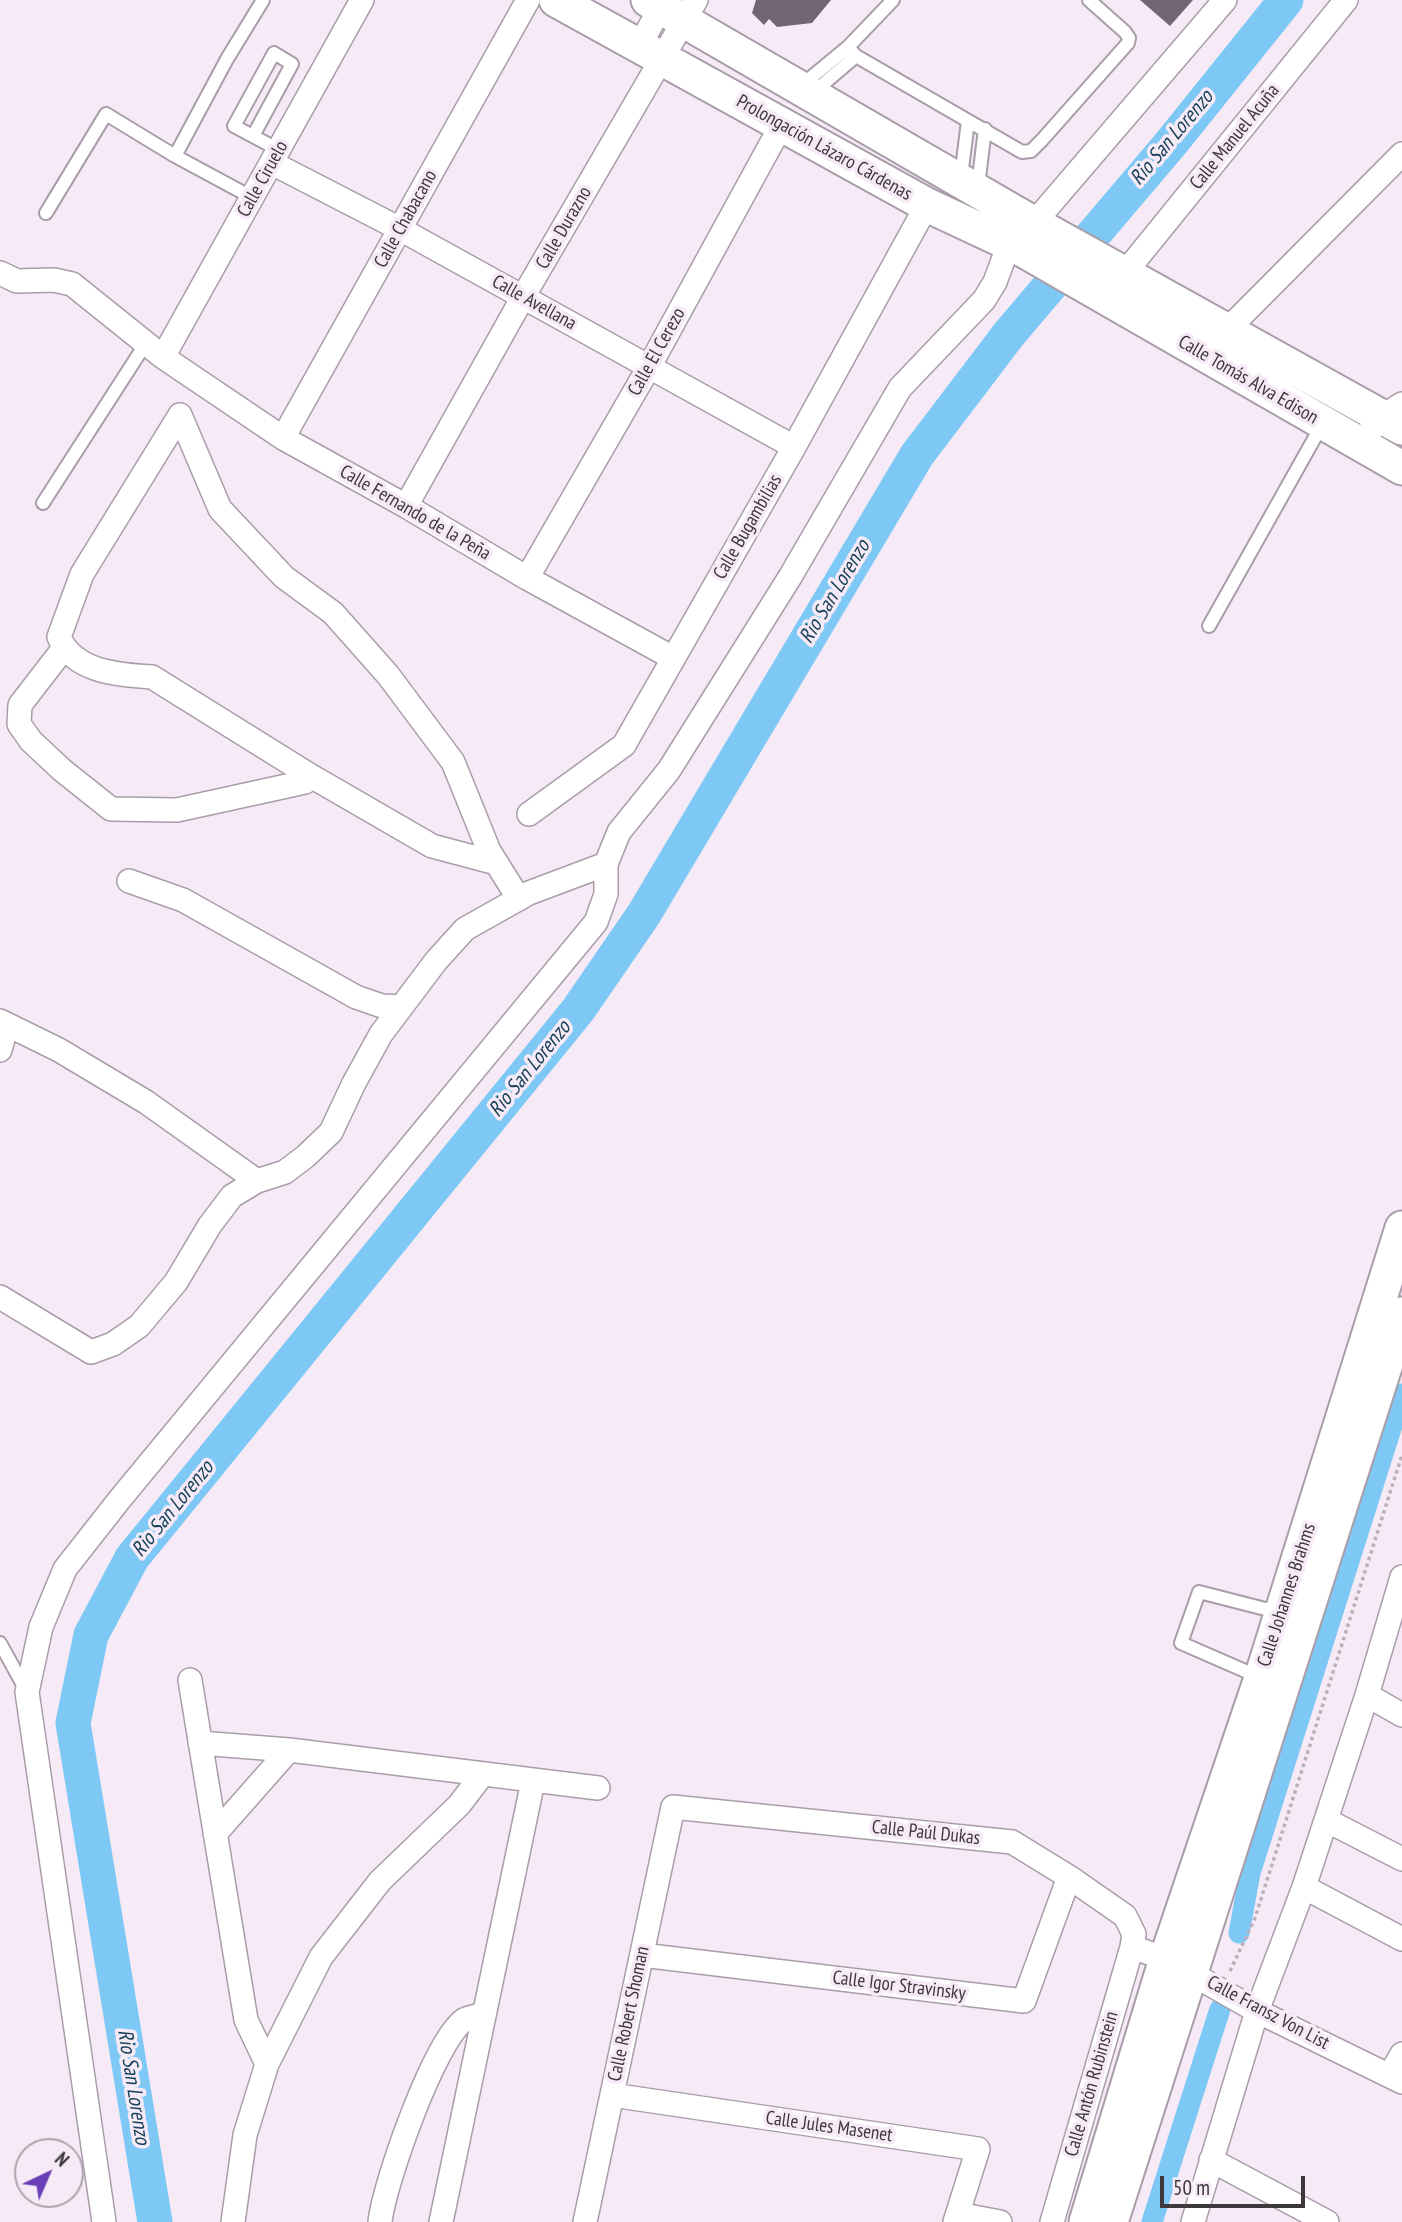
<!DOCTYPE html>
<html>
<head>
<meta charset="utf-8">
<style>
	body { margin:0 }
	#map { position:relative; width:1402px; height:2222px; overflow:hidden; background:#f6eaf6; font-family:"PT Sans Narrow",sans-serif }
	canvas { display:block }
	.north { position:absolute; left:14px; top:2138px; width:70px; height:70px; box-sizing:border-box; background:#f6eaf6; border:2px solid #aca3ac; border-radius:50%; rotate:44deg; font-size:19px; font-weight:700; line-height:28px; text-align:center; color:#3d383c }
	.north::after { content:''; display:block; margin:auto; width:24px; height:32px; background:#693eb6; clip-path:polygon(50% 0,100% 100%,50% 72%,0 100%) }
	.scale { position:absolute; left:1160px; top:2176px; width:145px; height:32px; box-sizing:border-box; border:4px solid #3d383c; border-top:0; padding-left:9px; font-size:21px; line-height:24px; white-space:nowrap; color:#3d383c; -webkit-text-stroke:5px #f6eaf6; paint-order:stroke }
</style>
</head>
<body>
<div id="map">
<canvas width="1402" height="2222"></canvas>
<div class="north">N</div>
<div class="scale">50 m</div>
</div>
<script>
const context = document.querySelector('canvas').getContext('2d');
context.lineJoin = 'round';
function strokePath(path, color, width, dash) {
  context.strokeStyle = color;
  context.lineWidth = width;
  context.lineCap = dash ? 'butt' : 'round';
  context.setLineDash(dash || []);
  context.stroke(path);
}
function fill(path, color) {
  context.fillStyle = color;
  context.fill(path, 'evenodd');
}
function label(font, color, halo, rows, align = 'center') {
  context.font = font + ' "PT Sans Narrow",sans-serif';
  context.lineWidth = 7;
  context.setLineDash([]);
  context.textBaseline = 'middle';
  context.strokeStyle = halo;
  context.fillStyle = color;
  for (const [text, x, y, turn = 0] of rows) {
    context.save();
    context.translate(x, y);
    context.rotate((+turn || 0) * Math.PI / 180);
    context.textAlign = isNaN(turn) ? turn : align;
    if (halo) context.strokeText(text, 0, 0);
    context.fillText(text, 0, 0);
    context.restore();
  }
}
strokePath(new Path2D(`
	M1239,1933L1250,1873L1402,1394
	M1152,2222L1220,2009`), '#7dc8f4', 21);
strokePath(new Path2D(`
	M155,2222L73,1723L91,1635L132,1558L578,1010L644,914L917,455L1009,334L1172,142L1286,0`), '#7dc8f4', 35);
fill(new Path2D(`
	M756,0H831L812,23L777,27L769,19L764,25L752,13Z
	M1140,0H1193L1170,26Z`), '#716671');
const service = new Path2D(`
	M893,0L848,47L856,56L1022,152L1031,151L1042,140L1128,43L1129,38L1125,32L1089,0
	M802,85L848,47
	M814,92L856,56
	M253,136L292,64L274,53L234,126L279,150
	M175,156L227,59L263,0
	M961,177L968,121
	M978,186L985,129
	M46,213L106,114L175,156L253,198
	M43,503L146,343
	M1209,626L1323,423
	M0,1643L27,1692
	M1259,1677L1181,1643L1199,1592L1281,1613`);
const minor = new Path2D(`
	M639,46L665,0
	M272,163L400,229L794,447
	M1034,223L1225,0
	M0,273L17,281L54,280L72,284L163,357L283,438L406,506L527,578L673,658
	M1124,274L1346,0
	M1226,331L1402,154
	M163,357L362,0
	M180,415L82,574L59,637C74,672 118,675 152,677L311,776L432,846L496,863
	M180,415L220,509L284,577L333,613L388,675L453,762L489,851L519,899
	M283,438L528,0
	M1360,443L1382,417L1402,404
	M406,506L523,297L696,0
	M527,578L649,367L782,124
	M64,648L20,705L19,724L31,741L62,770L111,809L177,810L305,782L311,776
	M529,814L624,745L794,447L927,205
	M129,881L183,900L356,997L382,1006L401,1007
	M0,1021L59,1050L146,1102L257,1181
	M0,1050L7,1025
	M0,1297L91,1352L113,1344L139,1326L176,1282L210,1225L232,1196L257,1181L285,1172L306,1156L331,1132L354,1083L381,1034L436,961L465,929L529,893L606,864
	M190,1680L246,2020L267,2064
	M1367,1695L1402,1715
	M200,1743L289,1750L598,1788
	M1326,1820L1402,1859
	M215,1834L289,1750
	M1304,1887L1402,1939
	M1132,1947L1166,1959L1257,2011L1402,2082
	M642,1955L1024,2001L1069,1877
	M1390,2075L1402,2054
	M612,2095L978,2149L955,2222
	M1211,2160L1327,2222
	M958,2214L1000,2222
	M104,2222L27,1692L41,1627L65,1569L120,1499L596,922L606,894V864L619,832L669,770L790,577L900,388L984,300L995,282L1009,244
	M233,2222L245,2135L267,2064L321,1957L380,1881L459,1805L482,1775
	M380,2222C384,2184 434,2042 464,2020C469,2017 479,2016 484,2014
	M441,2222L533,1781
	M585,2222L673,1807L1012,1842L1069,1877L1125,1916L1134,1934L1132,1947L1052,2222
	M1193,2222L1257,2011L1304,1887L1367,1695L1402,1577`);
const secondary = new Path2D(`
	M556,0L927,205L1021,249L1402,468
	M648,0L1021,216L1402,428
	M1086,2222L1166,1959L1261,1678L1402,1228
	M1111,2222L1402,1314`);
strokePath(service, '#a99da9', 16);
strokePath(minor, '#a99da9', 26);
strokePath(secondary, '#a99da9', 37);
strokePath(new Path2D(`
	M1230,1971L1255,1918L1402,1455`), '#b9b0b9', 3.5, [3.5, 3.5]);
strokePath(service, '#fff', 12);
strokePath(minor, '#fff', 23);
strokePath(secondary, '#fff', 33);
label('19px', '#3d383c', '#f6eaf6', [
	["Calle Manuel Acuña",1235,137,-51],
	["Prolongación Lázaro Cárdenas",824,148,29],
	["Calle Ciruelo",263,179,-61],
	["Calle Chabacano",406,219,-61],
	["Calle Durazno",564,228,-60],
	["Calle Avellana",534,303,29],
	["Calle El Cerezo",657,352,-61],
	["Calle Tomás Alva Edison",1248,380,30],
	["Calle Fernando de la Peña",415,513,30],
	["Calle Bugambilias",748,527,-60],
	["Calle Johannes Brahms",1287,1595,-72],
	["Calle Paúl Dukas",926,1833,6],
	["Calle Igor Stravinsky",899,1986,7],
	["Calle Fransz Von List",1268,2013,28],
	["Calle Robert Shoman",629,2014,-78],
	["Calle Antón Rubinstein",1092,2084,-74],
	["Calle Jules Masenet",829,2127,8]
]);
label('italic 21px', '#174259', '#f6eaf6', [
	["Rio San Lorenzo",1172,138,-50],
	["Rio San Lorenzo",835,592,-59],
	["Rio San Lorenzo",530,1069,-51],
	["Rio San Lorenzo",173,1509,-51],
	["Rio San Lorenzo",133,2087,81]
]);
</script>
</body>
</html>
